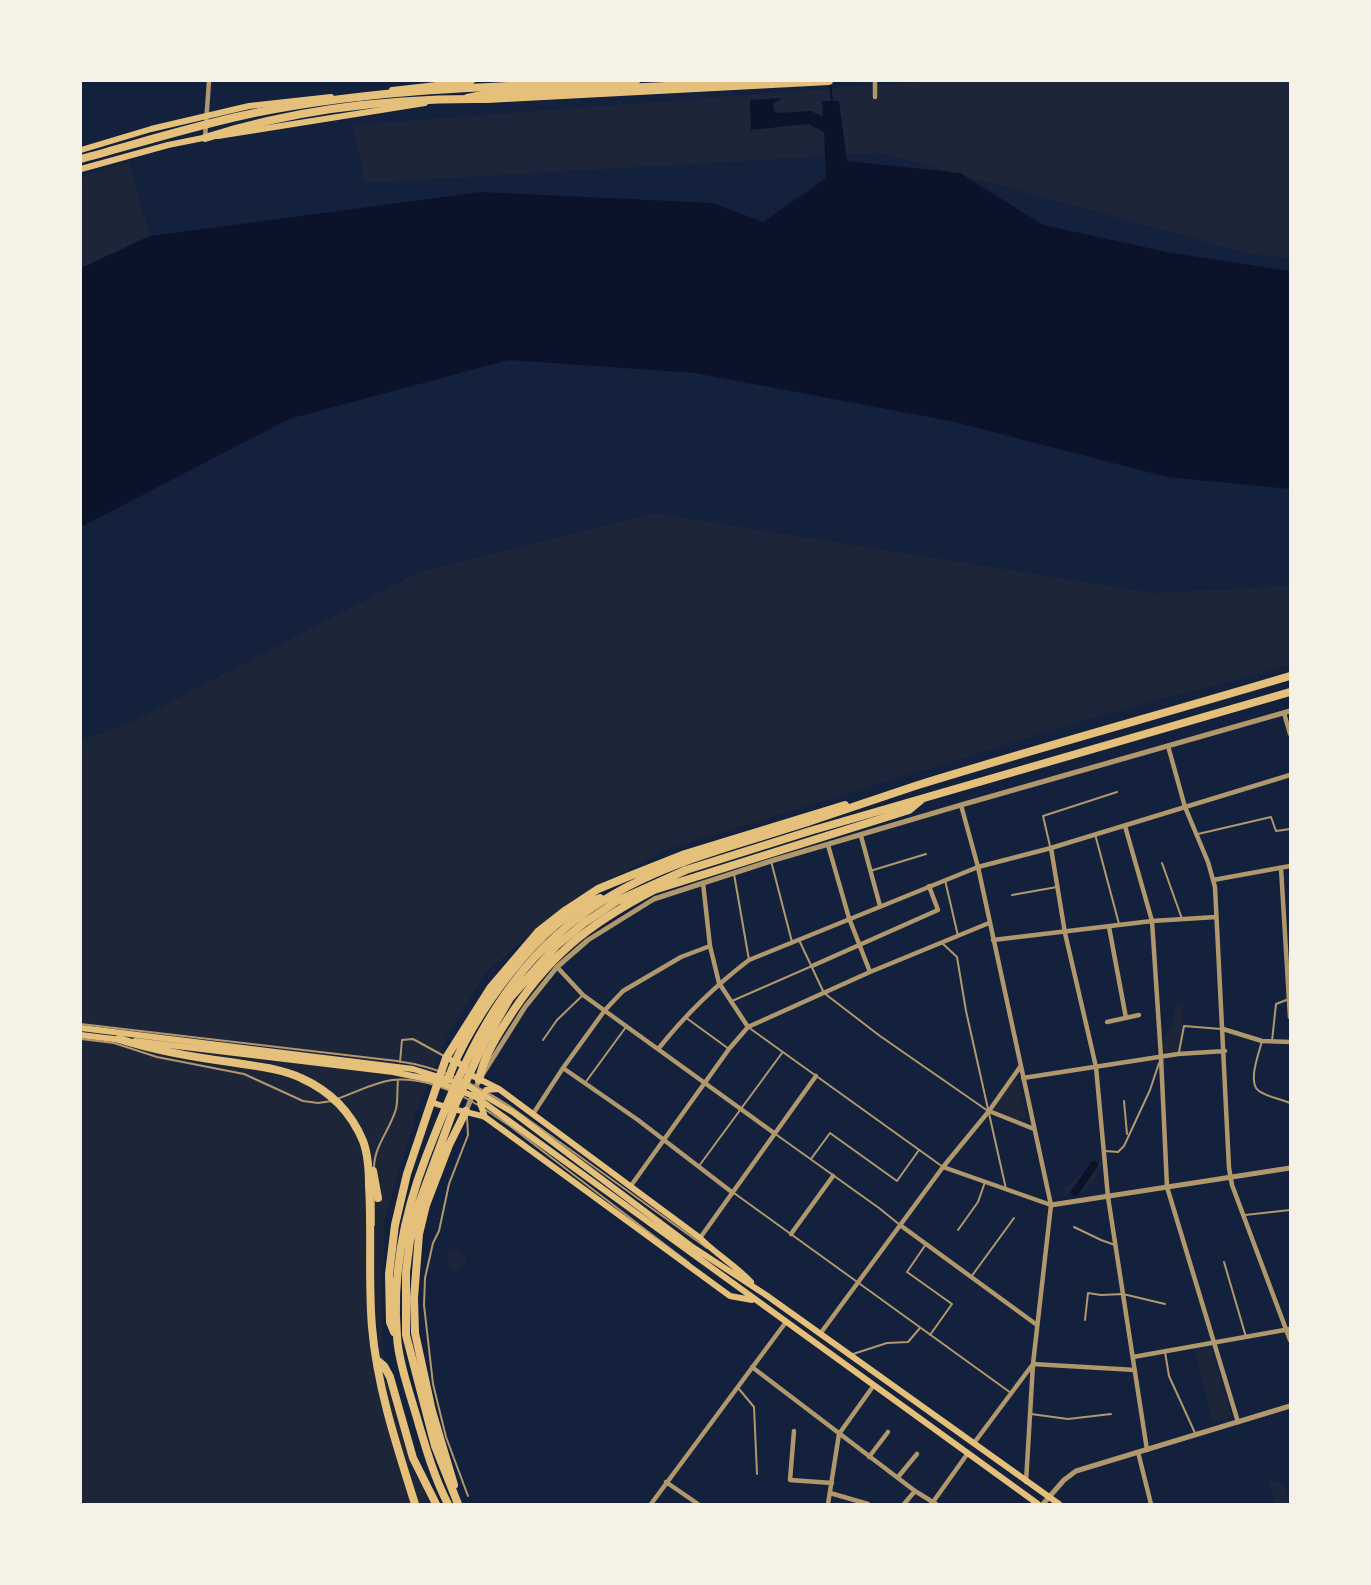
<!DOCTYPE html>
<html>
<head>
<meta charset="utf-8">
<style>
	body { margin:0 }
	#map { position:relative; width:1371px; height:1585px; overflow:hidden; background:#14213d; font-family:"Varela Round",sans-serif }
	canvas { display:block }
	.frame { position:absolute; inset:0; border:82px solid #f6f1e7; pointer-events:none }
</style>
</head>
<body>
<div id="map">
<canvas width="1371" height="1585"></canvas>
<div class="frame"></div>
</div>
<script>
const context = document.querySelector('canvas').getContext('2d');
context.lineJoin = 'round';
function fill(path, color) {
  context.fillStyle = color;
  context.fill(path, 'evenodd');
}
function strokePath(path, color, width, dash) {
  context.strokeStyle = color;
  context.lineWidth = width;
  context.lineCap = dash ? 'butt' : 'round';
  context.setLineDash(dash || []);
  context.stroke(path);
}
fill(new Path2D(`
	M931,81H1290V258L1251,254L881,153L365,183L353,125Z
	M129,162L150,236L81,268V177Z
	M654,513L1153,593L1290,586V665L1092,718L665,850L573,899L486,972L449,1032L418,1107L384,1222L382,1340L387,1383L429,1504H85L81,1498V740L132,722L421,571Z
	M1184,1003L1181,1035L1177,1051L1164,1053L1163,1038L1172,1027L1176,1004Z
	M1012,1081H1019L1027,1117L1022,1121L996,1112L993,1106Z
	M1101,1162L1102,1169L1085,1192L1060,1195L1058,1194L1086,1169L1085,1166Z
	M452,1247L466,1254L465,1263L456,1272L448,1268L447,1253Z
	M1208,1348L1212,1351L1231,1414L1229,1418L1213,1423L1195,1350Z
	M1269,1481C1283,1481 1290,1490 1287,1504H1276Z`), '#1d2539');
fill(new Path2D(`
	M782,98L773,104L774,111L778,113L811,111L823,117L822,101H839L847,161L960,173L1043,225L1172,253L1290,271V489L1167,477L950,421L695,373L509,360L289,419L81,527V268L150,236L481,192L713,203L763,222L826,178L824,132L808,124L751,130L750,100Z`), '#0b132b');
strokePath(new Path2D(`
	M830,84L832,102`), '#0b132b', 2);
strokePath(new Path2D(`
	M1075,1192L1094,1165`), '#0b132b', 8);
strokePath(new Path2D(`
	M1095,834L1119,924
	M1198,834L1271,817L1276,831L1290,829
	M1050,846L1043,816L1117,792
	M771,861L792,942
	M1162,863L1182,919
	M870,871L926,854
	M734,874L749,960
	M945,880L958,936
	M1012,895L1057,887
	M799,940L824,993L880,1036L988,1111
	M942,943L957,957L966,1011L1006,1189
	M732,1001L812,966
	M685,1017L729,1049
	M81,1024L397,1061C439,1067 473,1083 508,1105L707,1248
	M748,1027L943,1167
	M81,1039L114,1043L157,1057L244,1074L303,1101L318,1103L332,1101
	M543,1040L557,1020L583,995
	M1262,1041C1259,1053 1247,1083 1259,1091C1267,1097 1281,1099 1290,1103
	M1272,1041L1276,1004L1289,999
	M1179,1052L1184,1026L1221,1029
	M400,1062L402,1040L413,1039L444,1056
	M585,1083L626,1027
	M440,1087L451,1091
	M462,1096L478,1105
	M337,1099C378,1084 389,1072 435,1085
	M1124,1101L1127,1134
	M483,1108L510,1126L689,1263
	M467,1116L468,1135L449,1184L439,1231L433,1243L425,1278L424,1305L433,1384L446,1437L468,1496
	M774,1133L879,1208L900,1225
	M1105,1151L1118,1152L1124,1146L1150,1090L1159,1063
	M811,1159L830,1133L897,1181L919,1150
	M699,1166L782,1053
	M374,1168C374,1146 390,1130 396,1109C398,1100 397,1089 398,1080
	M734,1193L1011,1393
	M1245,1215L1290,1210
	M374,1225V1195
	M1074,1227L1101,1240L1115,1245
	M958,1230L978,1202L985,1182
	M926,1244L907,1272L952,1304L930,1335
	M1224,1262L1246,1337
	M971,1277L1014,1218
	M1085,1320L1088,1293L1101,1295L1123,1294L1165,1304
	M1165,1352L1169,1376L1195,1433
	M853,1354L887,1343L908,1342L920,1328
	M739,1389L754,1407L757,1474
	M1031,1414L1068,1419L1111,1414`), '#b1986c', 2);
strokePath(new Path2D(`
	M875,81V97
	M205,138L209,81
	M1284,713L1290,734
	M1168,746L1185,807L1208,862L1215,887L1229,1168L1232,1185L1290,1340
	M961,805L978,867L1051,1205L1033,1364L1026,1482
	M1125,826L1152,921L1161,1057L1167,1187L1238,1422
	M861,836L880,906
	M828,845L849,918L870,972
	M1051,848L1065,933L1096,1067L1108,1197L1147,1450
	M1281,868L1290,1017
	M1213,880L1290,866
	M703,883L710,946L719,983L748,1027
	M1109,927L1126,1018
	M993,940L1152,921L1216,917
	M812,966L938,910L929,886
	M557,967L583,995L774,1133
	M1107,1022L1139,1015
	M1223,1029L1262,1041L1290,1042
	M659,1048C686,1014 715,986 749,960L978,867L1051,848L1290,775
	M563,1068L638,1120L733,1193
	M1023,1078L1178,1054L1225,1051
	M989,1111L1034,1129
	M533,1114L563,1068L605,1010L623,991L681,957L710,946
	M943,1167L1051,1205
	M630,1187L729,1049L748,1027L870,972L989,923
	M900,1225L1037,1325
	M791,1234L833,1176
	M700,1238L816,1076
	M820,1334L943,1167L989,1111L1020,1067
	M1133,1357L1290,1329
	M1033,1364L1135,1370
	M752,1367L915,1491L936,1504
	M794,1431L790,1480L832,1483
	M974,1443L1033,1364
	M1138,1452L1151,1504
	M869,1457L888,1432
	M898,1477L917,1454
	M666,1482L698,1504
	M830,1493L868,1504
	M933,1502L968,1453
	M651,1504L786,1322
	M828,1504L839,1434L874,1385
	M904,1504L915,1491`), '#b1986c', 4.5);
strokePath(new Path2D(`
	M466,1111L479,1080L525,1007L557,967L588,940L654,899L771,861L961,805L1290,711
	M1051,1205L1290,1168
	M1043,1504L1064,1480L1076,1471L1290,1406`), '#b1986c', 5);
strokePath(new Path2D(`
	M392,90L472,81
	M467,97L487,93L756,81
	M218,136L425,103
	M81,150L151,129L249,106L331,97
	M81,169L168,145L208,137
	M81,1028L413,1069L468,1086L514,1113L691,1246L766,1295L1059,1504
	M81,1035L122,1040
	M135,1041L393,1072L432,1080L476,1097L1038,1504
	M446,1058L459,1063L473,1076L499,1089L700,1238C716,1254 736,1266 751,1282
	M431,1102C449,1109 467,1112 485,1117L730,1296L752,1300
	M485,1117L480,1103L486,1090L498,1089`), '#e5c07b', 6);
strokePath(new Path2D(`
	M205,138C295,109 393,98 487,99L829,81
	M81,159C132,145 184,129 236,117C366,88 503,86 636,81
	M119,1039C156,1051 192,1057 230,1062C253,1066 280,1068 301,1078C330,1091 351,1112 363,1141C368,1154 369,1172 369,1186C372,1233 368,1280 372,1327C377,1387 397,1447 415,1504
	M448,1079C470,1019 539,920 600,898
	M479,1080C483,1059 494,1040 506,1022C547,957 587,925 654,890L909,810L921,800
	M373,1171L378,1198
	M394,1332L390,1322L389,1274L395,1225L407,1174L446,1058L491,987L538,932L566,910L598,889L632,875L685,854L845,805
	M377,1360L384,1366L390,1377L413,1458L436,1504
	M454,1485L432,1411L415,1333L414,1298L419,1234L426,1205L449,1145L466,1111
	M448,1504C435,1479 427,1452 419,1425C412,1400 398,1361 397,1336C392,1275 404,1214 426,1157C458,1075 490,995 557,935C630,869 720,851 811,821C847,809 882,797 918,785C1041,747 1166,713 1290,676
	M458,1504L435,1446L406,1335V1272L410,1240L417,1209L456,1103L484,1043L510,998L556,946L584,923L617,901L686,870L810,831L1290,692`), '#e5c07b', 8);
</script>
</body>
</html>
